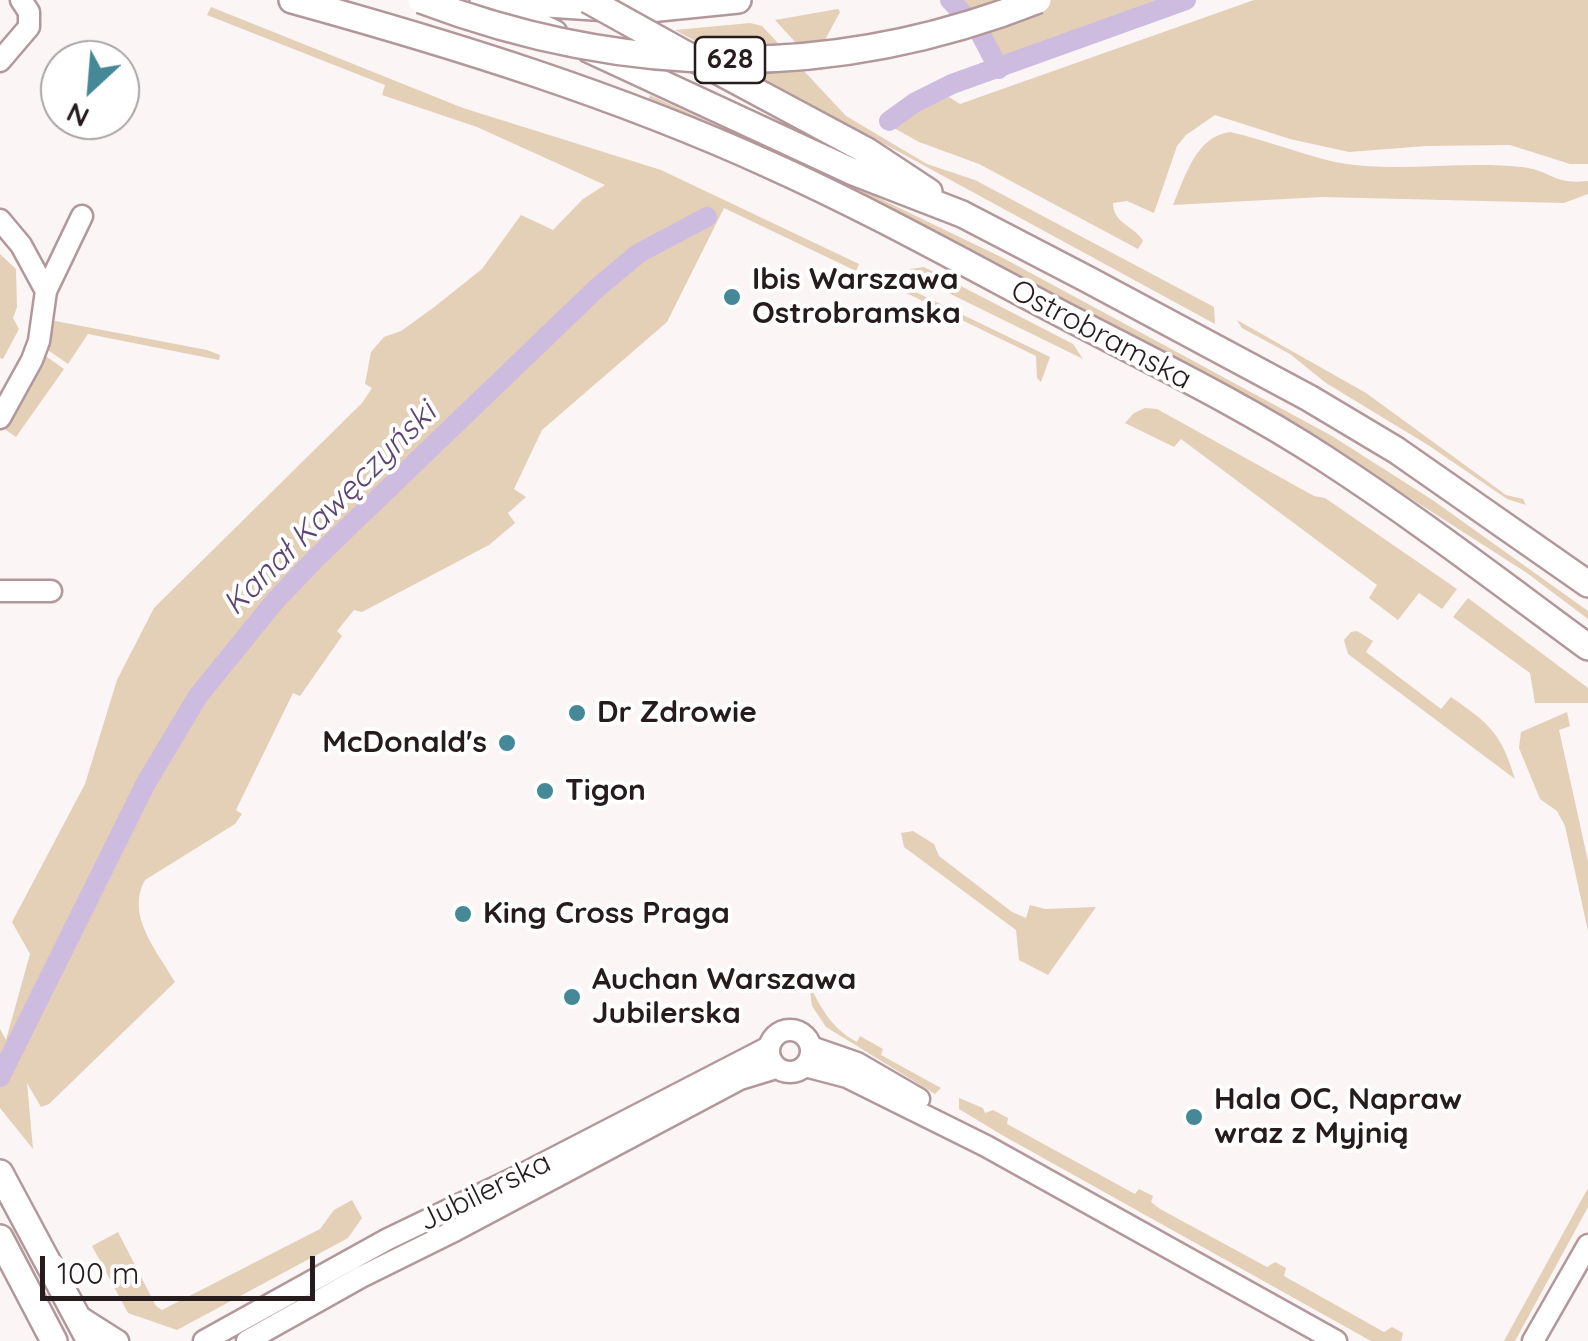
<!DOCTYPE html>
<html>
<head>
<meta charset="utf-8">
<style>
	body { margin:0 }
	#map { position:relative; width:1588px; height:1341px; overflow:hidden; background:#fbf5f6; font-family:Quicksand,sans-serif }
	canvas { display:block }
	.north { position:absolute; left:40px; top:40px; width:100px; height:100px; box-sizing:border-box; background:#fff; border:2px solid #a8a4a5; border-radius:50%; rotate:206deg; font-size:28px; font-weight:700; line-height:40px; text-align:center; color:#261c1d }
	.north::after { content:''; display:block; margin:auto; width:35px; height:45px; background:#458898; clip-path:polygon(50% 0,100% 100%,50% 72%,0 100%) }
	.scale { position:absolute; left:40px; top:1256px; width:275px; height:45px; box-sizing:border-box; border:5px solid #261c1d; border-top:0; padding-left:12px; font-size:30px; line-height:35px; white-space:nowrap; color:#261c1d; -webkit-text-stroke:8px #fff; paint-order:stroke }
</style>
</head>
<body>
<div id="map">
<canvas width="1588" height="1341"></canvas>
<div class="north">N</div>
<div class="scale">100 m</div>
</div>
<script>
const context = document.querySelector('canvas').getContext('2d');
context.lineJoin = 'round';
function fill(path, color) {
  context.fillStyle = color;
  context.fill(path, 'evenodd');
}
function strokePath(path, color, width, dash) {
  context.strokeStyle = color;
  context.lineWidth = width;
  context.lineCap = dash ? 'butt' : 'round';
  context.setLineDash(dash || []);
  context.stroke(path);
}
function label(font, color, halo, rows, align = 'center') {
  context.font = font + ' Quicksand,sans-serif';
  context.lineWidth = 8;
  context.setLineDash([]);
  context.textBaseline = 'middle';
  context.strokeStyle = halo;
  context.fillStyle = color;
  for (const [text, x, y, turn = 0] of rows) {
    context.save();
    context.translate(x, y);
    context.rotate((+turn || 0) * Math.PI / 180);
    context.textAlign = isNaN(turn) ? turn : align;
    if (halo) context.strokeText(text, 0, 0);
    context.fillText(text, 0, 0);
    context.restore();
  }
}
fill(new Path2D(`
	M958,0H1158L1010,58L1000,54Z
	M1254,0H1588V164H1570L1510,145L1426,146L1349,152L1290,139L1215,115L1186,135L1177,146L1154,213L1127,201L1113,203C1113,224 1135,226 1143,241L1138,249L979,164L919,142L892,127L913,112L949,97L960,104Z
	M211,7L463,108L661,170L859,264L856,271L724,208L667,322L542,430L514,489L526,497L508,513L515,523L489,545L362,612L354,610L337,631L342,636L300,696L293,693L236,810L242,814L235,824L145,880C125,915 157,951 175,982L49,1104L41,1107L27,1083L33,1149L0,1108V1029L6,1040L30,954L12,922L85,784L117,680L154,608L362,403L372,388L365,384L371,352L384,337L401,331L433,308L482,269L521,215L553,230L583,199L605,185L477,127L382,95L385,85L207,15Z
	M838,9L840,12L820,49L822,71L775,20Z
	M750,23L762,26L846,116L927,164L975,180L1214,307L1215,324L675,30Z
	M650,95L773,151L775,148L1003,258L1332,436L1434,501L1588,611V619L1527,573L1315,437L872,200L647,102Z
	M1230,132C1266,140 1300,154 1335,162C1396,174 1460,160 1521,167C1551,170 1552,185 1588,181V194L1564,203L1322,197L1173,205C1185,177 1196,136 1230,132Z
	M0,254L16,269L17,307L13,318L19,329L3,359L0,358Z
	M924,267L1073,344L1083,359L918,278L910,269Z
	M901,285L1050,357L1041,382L1037,378L1036,356L896,288Z
	M50,320L207,350L220,355L219,360L88,334L68,364L45,348Z
	M1237,320L1366,393L1506,495L1523,499L1526,505L1507,499L1428,445L1326,383L1290,354L1242,328Z
	M43,354L64,369L16,437L3,428Z
	M1145,408L1157,409L1314,496L1325,498L1457,589L1442,609L1419,593L1398,620L1369,598L1377,585L1181,439L1174,447L1125,423L1134,413Z
	M1468,598L1588,688V703H1535L1530,673L1453,617Z
	M1357,631L1373,641L1366,652L1441,709L1451,697C1490,724 1501,733 1515,779L1348,654L1344,640L1351,632Z
	M1567,712L1570,726L1559,730L1588,861V931L1565,826L1557,811L1540,799L1519,748L1521,732Z
	M913,831L934,844L939,856L1012,912L1026,918L1030,905L1045,909L1096,907L1048,975L1019,960L1016,930L904,847L901,833Z
	M809,983C819,1006 833,1030 857,1042L860,1036L883,1049L881,1055L941,1088L935,1094L826,1027L812,1006Z
	M959,1098L983,1108L985,1113L993,1110L1008,1118L1007,1124L1135,1194L1139,1189L1153,1196L1151,1202L1160,1209L1267,1267L1275,1262L1286,1268L1284,1276L1384,1332L1392,1327L1403,1333L1401,1341H1371L1002,1135L959,1109Z
	M1588,1188V1207L1515,1341H1504Z
	M352,1200L362,1218L348,1238L177,1330L128,1313L92,1246L118,1232L156,1306L162,1310L320,1229L334,1210Z`), '#e4cfb7');
strokePath(new Path2D(`
	M950,0L979,31L999,69
	M889,121L914,103L952,84L1186,0
	M0,1077L146,783L198,696L275,601L316,558L597,288L639,253L707,217`), '#cebbe0', 20);
const minor = new Path2D(`
	M0,61L29,27V12L21,0
	M0,220L21,245L46,291
	M0,418L32,360L39,341L46,291L82,216
	M0,591H51
	M769 1051a21 21 0 1 1 42 0a21 21 0 1 1-42 0Z
	M811,1047L857,1063L919,1099
	M805,1066L847,1077L986,1146L1336,1341
	M77,1315L118,1341
	M204,1341L388,1239L525,1173L769,1047
	M247,1341L361,1277L456,1230L740,1079L776,1068
	M1533,1341L1588,1245`);
const major = new Path2D(`
	M292,0C455,45 616,95 770,165C866,208 959,260 1052,309C1143,357 1238,402 1324,458C1415,517 1501,583 1588,647
	M483,0L554,33
	M502,1L639,10L738,0
	M590,50L851,171L962,214L1087,279L1309,398L1396,450L1588,584
	M690,56L867,151L929,192
	M0,1173L90,1341
	M0,1238L54,1341`);
strokePath(minor, '#b2989b', 25);
strokePath(major, '#b2989b', 30);
strokePath(minor, '#fff', 20);
strokePath(major, '#fff', 25);
const majorBridge = new Path2D(`
	M421,0C627,78 833,81 1038,0
	M588,0L687,55`);
strokePath(majorBridge, '#b2989b', 30, []);
strokePath(majorBridge, '#fff', 25);
for (const [x, y, r, color] of [
	[732,297,10,"#458898"],
	[577,713,10,"#458898"],
	[507,743,10,"#458898"],
	[545,791,10,"#458898"],
	[463,914,10,"#458898"],
	[572,997,10,"#458898"],
	[1194,1117,10,"#458898"]
]) {
  const dot = new Path2D();
  dot.arc(x, y, r, 0, 2 * Math.PI);
  context.fillStyle = color;
  context.fill(dot);
  strokePath(dot, '#fff', 4);
}
for (const [x, y, w] of [
	[730,60,70]
]) {
  const box = new Path2D();
  box.roundRect(x - w / 2, y - 23, w, 46, 8);
  context.fillStyle = '#fff';
  context.fill(box);
  strokePath(box, '#261c1d', 2.5);
}
label('bold 28px', '#261c1d', null, [
	["628",730,60]
]);
label('bold 30px', '#261c1d', '#fff', [
	["Ibis Warszawa",752,280],
	["Ostrobramska",752,314],
	["Dr Zdrowie",597,713],
	["McDonald's",487,743,"right"],
	["Tigon",565,791],
	["King Cross Praga",483,914],
	["Auchan Warszawa",592,980],
	["Jubilerska",592,1014],
	["Hala OC, Napraw",1214,1100],
	["wraz z Myjnią",1214,1134]
], 'left');
label('30px', '#261c1d', '#fff', [
	["Ostrobramska",1101,335,28],
	["Jubilerska",485,1192,-26]
]);
label('italic 32px', '#5e4475', '#fff', [
	["Kanał Kawęczyński",330,509,-45]
]);
</script>
</body>
</html>
